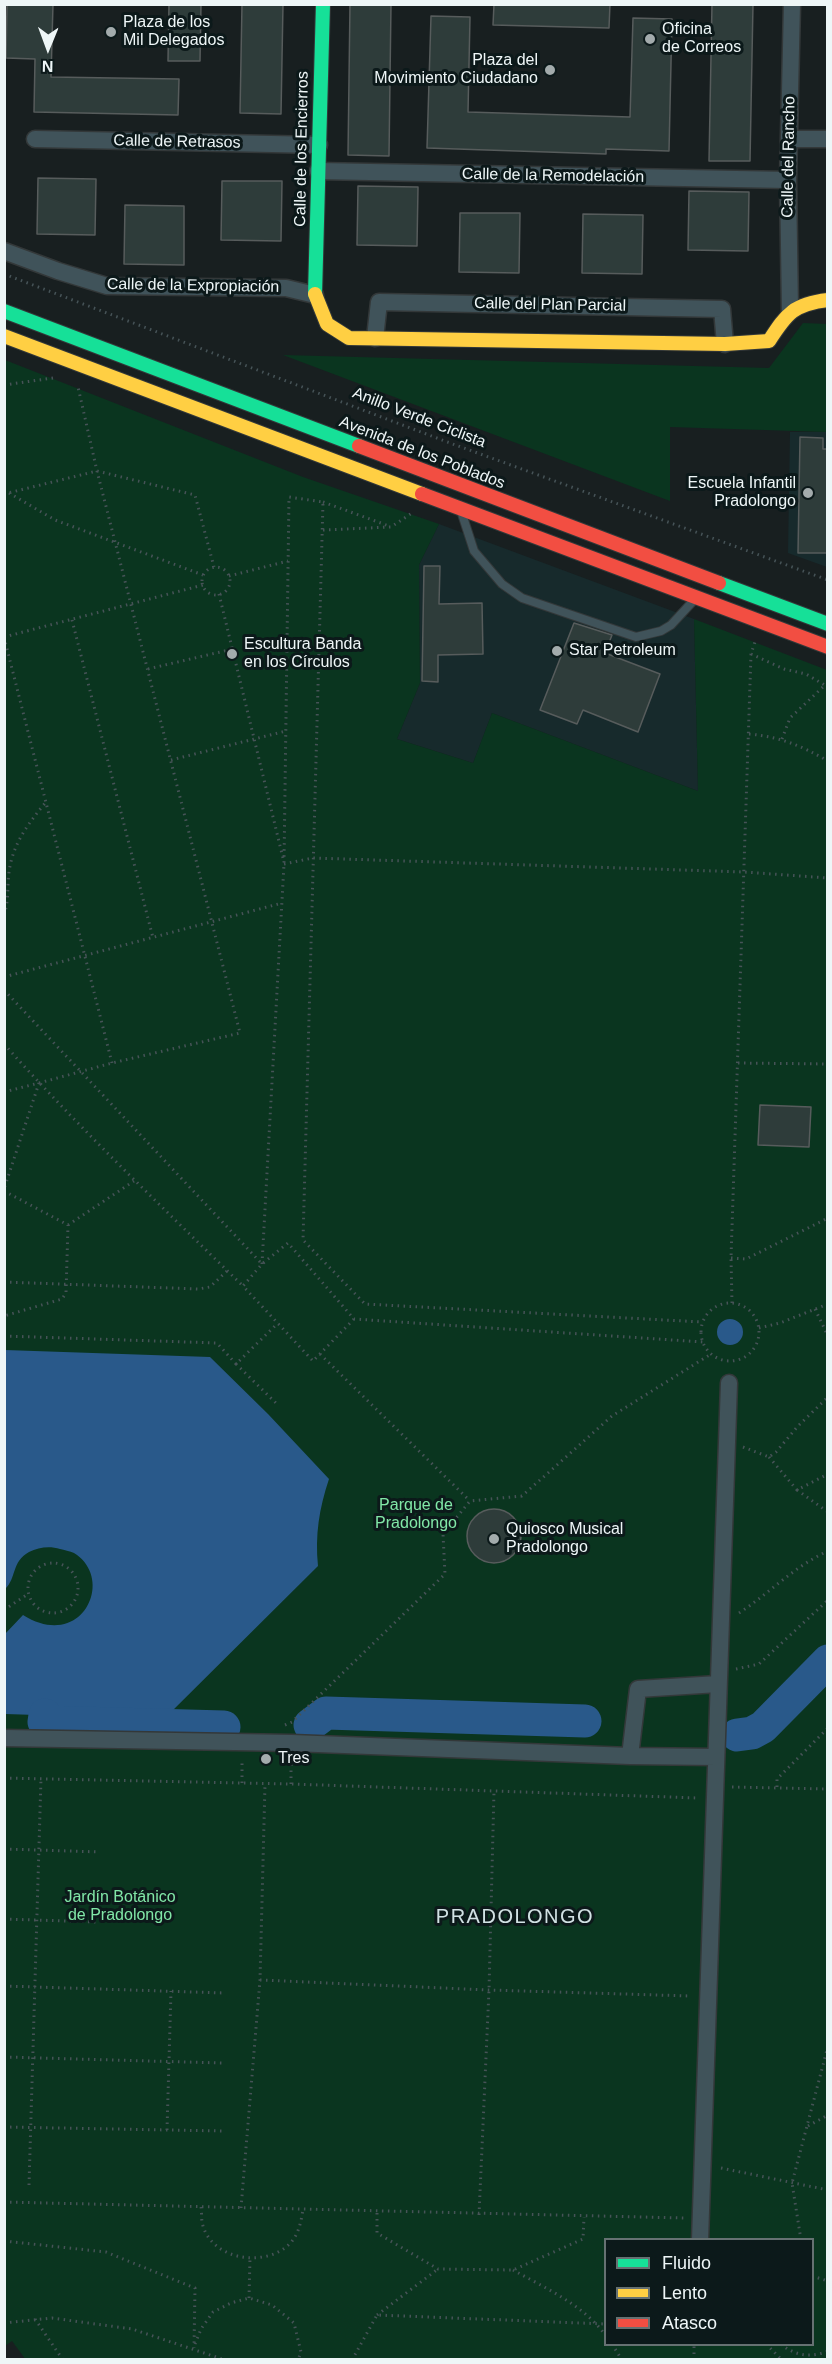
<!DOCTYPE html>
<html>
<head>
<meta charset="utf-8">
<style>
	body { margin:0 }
	#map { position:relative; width:832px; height:2364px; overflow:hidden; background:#181f20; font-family:Helvetica,sans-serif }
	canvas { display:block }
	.frame { position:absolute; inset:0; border:6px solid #eef6f7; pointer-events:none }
	.legend { position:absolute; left:604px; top:2238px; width:210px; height:108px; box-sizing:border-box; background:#0c191a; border:2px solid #667172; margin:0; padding:8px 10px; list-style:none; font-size:18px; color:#eef6f7 }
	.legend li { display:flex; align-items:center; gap:12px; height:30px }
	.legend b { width:30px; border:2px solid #667172 }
	.north { position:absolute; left:18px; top:18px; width:60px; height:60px; -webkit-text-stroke:4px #0c191a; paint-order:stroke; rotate:181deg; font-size:16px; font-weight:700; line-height:24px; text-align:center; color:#eef6f7 }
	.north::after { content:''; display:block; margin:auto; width:21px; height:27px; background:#eef6f7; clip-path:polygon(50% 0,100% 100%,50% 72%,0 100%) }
</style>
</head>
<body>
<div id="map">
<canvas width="832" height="2364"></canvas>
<div class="frame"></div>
<ul class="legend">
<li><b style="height:8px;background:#16e098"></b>Fluido</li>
<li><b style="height:8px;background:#ffcf43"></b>Lento</li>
<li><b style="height:8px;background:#f24e42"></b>Atasco</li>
</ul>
<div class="north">N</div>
</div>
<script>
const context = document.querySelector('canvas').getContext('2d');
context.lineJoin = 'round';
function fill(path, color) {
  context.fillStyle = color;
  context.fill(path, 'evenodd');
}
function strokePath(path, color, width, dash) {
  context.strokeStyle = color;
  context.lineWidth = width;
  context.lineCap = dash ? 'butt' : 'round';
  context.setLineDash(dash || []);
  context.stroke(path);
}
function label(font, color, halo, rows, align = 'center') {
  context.font = font + ' Helvetica,sans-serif';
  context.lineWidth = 6;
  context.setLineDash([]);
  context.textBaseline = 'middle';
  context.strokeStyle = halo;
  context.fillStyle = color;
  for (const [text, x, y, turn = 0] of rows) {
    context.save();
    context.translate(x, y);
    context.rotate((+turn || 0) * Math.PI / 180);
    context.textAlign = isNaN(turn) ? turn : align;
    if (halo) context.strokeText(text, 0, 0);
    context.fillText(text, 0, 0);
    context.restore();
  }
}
fill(new Path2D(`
	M790,432H827V567L788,553Z
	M439,524L694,619L698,791L492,713L473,763L397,739L420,683L419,565Z`), '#172a2c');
fill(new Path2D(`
	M803,323L827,324V432L670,427V501L283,355L769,368Z
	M5,360L303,477L439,524L419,565L420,683L397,739L473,763L492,713L698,791L694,619L827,670L828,2359L26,2360L12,2341L5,2346ZM606,2240H812V2344H606Z`), '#0a351f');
fill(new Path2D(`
	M717 1332a13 13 0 1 1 26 0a13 13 0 1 1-26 0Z
	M5,1350L210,1357L268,1414L329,1479C319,1509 315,1535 318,1566L164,1719L5,1714V1634L23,1615C82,1652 116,1579 74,1553C70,1551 64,1550 60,1549C50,1546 39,1547 29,1552C11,1562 17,1578 5,1589Z`), '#29598a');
strokePath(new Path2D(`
	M45,1715L44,1722L224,1727
	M310,1725L326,1713L585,1721
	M737,1735L752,1733L763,1727L828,1661`), '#29598a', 33);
const building = new Path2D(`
	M7,4H53L51,77L179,79L178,115L34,112L35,59L6,58Z
	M169,4H201L200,61H168Z
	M242,4H283L281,114L240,113Z
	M350,4H391L389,156L348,155Z
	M494,4H610L609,28L493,25Z
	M712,4H753L750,161H709Z
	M431,16L470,17L468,112L630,117L633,18L672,19L669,151L606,149V154L427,148Z
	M38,178L96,179L95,235L37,234Z
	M222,181H282L281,241L221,240Z
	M358,186L418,187L417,246L357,245Z
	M689,191L749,192L748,251L688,250Z
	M125,205L184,206V265L124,264Z
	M460,213H520L519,273L459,272Z
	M583,214L643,215L642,274L582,273Z
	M800,437L823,438V449H828V553H798Z
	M424,566H440L439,604L482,603L483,654L438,655V682L422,681Z
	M574,623L612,635L605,653L660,674L638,732L583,710L577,724L540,710Z
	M760,1105L811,1107L809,1147L758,1145Z
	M467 1536a27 27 0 1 1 54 0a27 27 0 1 1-54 0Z`);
fill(building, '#2e3c3a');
strokePath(building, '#575c5c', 1.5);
const lane = new Path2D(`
	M462,514L474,551L502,584L522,598L636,637L661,631L671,625L695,599`);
const street = new Path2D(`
	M35,139L319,145
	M789,139H828
	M318,171L788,180
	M4,251L58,271L107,286L286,288L315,295
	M790,310L788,180L792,4
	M375,338L379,302L722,309L725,344
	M4,1738L292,1743L630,1756L716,1757
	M630,1756L638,1689L718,1684
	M700,2240L729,1383`);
const fast = new Path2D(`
	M315,294L323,4
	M4,311L359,446
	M719,583L828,624`);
const slow = new Path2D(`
	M315,294L327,324L349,338L725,344L769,341C787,313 794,304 828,300
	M4,336L422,494`);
const jam = new Path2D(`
	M359,446L719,583
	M422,494L828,647`);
strokePath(lane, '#333839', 10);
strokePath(street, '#333839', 19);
strokePath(fast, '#333839', 16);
strokePath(slow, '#333839', 16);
strokePath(jam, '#333839', 16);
strokePath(new Path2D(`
	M4,274L450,443L828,580
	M4,385L53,378
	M9,493L55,520L203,575
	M4,494L97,471L195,495L214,567
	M323,502L389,526
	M323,530L391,527L412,513
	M202 581a14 14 0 1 1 28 0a14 14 0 1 1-28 0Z
	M229,576L288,561
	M219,594L283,858
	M72,620L153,938
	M4,637L112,1063
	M4,637L203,585
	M751,654L784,669L806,674L828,687
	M148,669L233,649
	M749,734C780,737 800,745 828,761
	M782,739L790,718L824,686
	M171,760L286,731
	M284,864L313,858L744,872L828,878
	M4,915C9,901 7,887 9,872C13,843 28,824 46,802
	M4,977L282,903
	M4,990L262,1264
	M4,1044C80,1129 162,1207 243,1286
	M738,1063L828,1064
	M39,1083L112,1063L240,1033L97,471L78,387
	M4,1092L39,1083L4,1189
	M4,1191L68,1225L66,1293L62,1299L4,1316
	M68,1225L134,1181
	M731,1258L746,1259L828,1218
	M262,1264L284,864L289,497L323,502L303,1240L365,1304L702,1322
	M4,1282L198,1289L210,1287L227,1271
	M732,1303L731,1258L751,654L755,642
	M701 1332a29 29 0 1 1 58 0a29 29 0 1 1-58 0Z
	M815,1309L828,1336
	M354,1319L313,1361L243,1286L262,1264L288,1243L354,1319L703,1342
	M759,1328L780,1323L828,1304
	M4,1336L217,1343L236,1364L278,1323
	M320,1354L470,1501
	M236,1364L278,1405
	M743,1447L769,1457L776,1452L798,1426L828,1397
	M769,1457L797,1490L828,1474
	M797,1490L828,1512
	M28 1588a25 25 0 1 1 50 0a25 25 0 1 1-50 0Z
	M4,1610L28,1594
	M739,1613C770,1593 793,1567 828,1551
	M736,1669L759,1664L828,1600
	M285,1725L292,1722L445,1574L443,1534L470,1501L522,1496L612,1416L711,1354
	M4,1778L291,1784L698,1798
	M242,1783V1760
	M291,1784V1759
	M732,1787L828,1789
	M777,1787V1779L828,1728
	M4,1849L100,1852
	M4,1919L96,1922
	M260,1980L489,1990L691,1996
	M4,1986L225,1993
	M4,2057L222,2063
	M808,2126L828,2115
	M4,2127L223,2131
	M167,2130L171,1991
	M721,2168L828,2190
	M29,2185L41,1778
	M4,2202L684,2218
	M201,2207C202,2213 201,2220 203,2226C213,2259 261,2267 286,2247C298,2238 301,2223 303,2209
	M241,2208L260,1980L265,1784
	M377,2213V2233L438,2269L513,2270L583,2239L584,2217
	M479,2215L489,1990L494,1791
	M801,2240L792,2183L828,2046
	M4,2241L106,2252L195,2288L194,2348
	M513,2270C545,2288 584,2305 606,2336
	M812,2276L828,2281
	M249,2298L250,2258
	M377,2315L438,2269
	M35,2319L63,2360
	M4,2323L52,2318L132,2329L225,2360
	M195,2344L201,2329L213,2312L231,2303L249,2298L272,2305L294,2323L301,2352L298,2360
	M612,2344L622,2360
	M766,2344L782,2360
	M781,2344C795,2356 811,2358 828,2351
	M352,2360L377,2315L606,2324
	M694,2360V2344`), '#465357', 3, [1.5, 4.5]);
strokePath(lane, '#40535a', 8);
strokePath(street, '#40535a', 16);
strokePath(fast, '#16e098', 14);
strokePath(slow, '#ffcf43', 14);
strokePath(jam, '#f24e42', 14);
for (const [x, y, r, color] of [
	[111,32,6,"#a3abac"],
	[650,39,6,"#a3abac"],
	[550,70,6,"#a3abac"],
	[808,493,6,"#a3abac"],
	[557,651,6,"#a3abac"],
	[232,654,6,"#a3abac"],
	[494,1539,6,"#a3abac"],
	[266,1759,6,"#a3abac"]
]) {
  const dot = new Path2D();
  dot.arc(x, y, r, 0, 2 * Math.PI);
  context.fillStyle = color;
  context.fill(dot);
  strokePath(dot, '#0c191a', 2);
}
label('16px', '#eef6f7', '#0c191a', [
	["Plaza de los",123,23],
	["Mil Delegados",123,41],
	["Oficina",662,30],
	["de Correos",662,48],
	["Plaza del",538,61,"right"],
	["Movimiento Ciudadano",538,79,"right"],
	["Escuela Infantil",796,484,"right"],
	["Pradolongo",796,502,"right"],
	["Escultura Banda",244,645],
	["en los Círculos",244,663],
	["Star Petroleum",569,651],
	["Quiosco Musical",506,1530],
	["Pradolongo",506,1548],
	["Tres",278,1759]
], 'left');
label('16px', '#eef6f7', '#0c191a', [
	["Calle de Retrasos",177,142,1],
	["Calle de los Encierros",302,149,-89],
	["Calle del Rancho",789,157,-89],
	["Calle de la Remodelación",553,176,1],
	["Calle de la Expropiación",193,286,1],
	["Calle del Plan Parcial",550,305,1],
	["Anillo Verde Ciclista",419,418,21],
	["Avenida de los Poblados",422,453,21]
]);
label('16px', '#81e7a7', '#0c191a', [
	["Parque de",416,1506],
	["Pradolongo",416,1524],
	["Jardín Botánico",120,1898],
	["de Pradolongo",120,1916]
]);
context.letterSpacing = '1.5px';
label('20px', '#d2e2e4', '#0c191a', [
	["PRADOLONGO",515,1917]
]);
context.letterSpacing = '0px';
</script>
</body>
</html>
